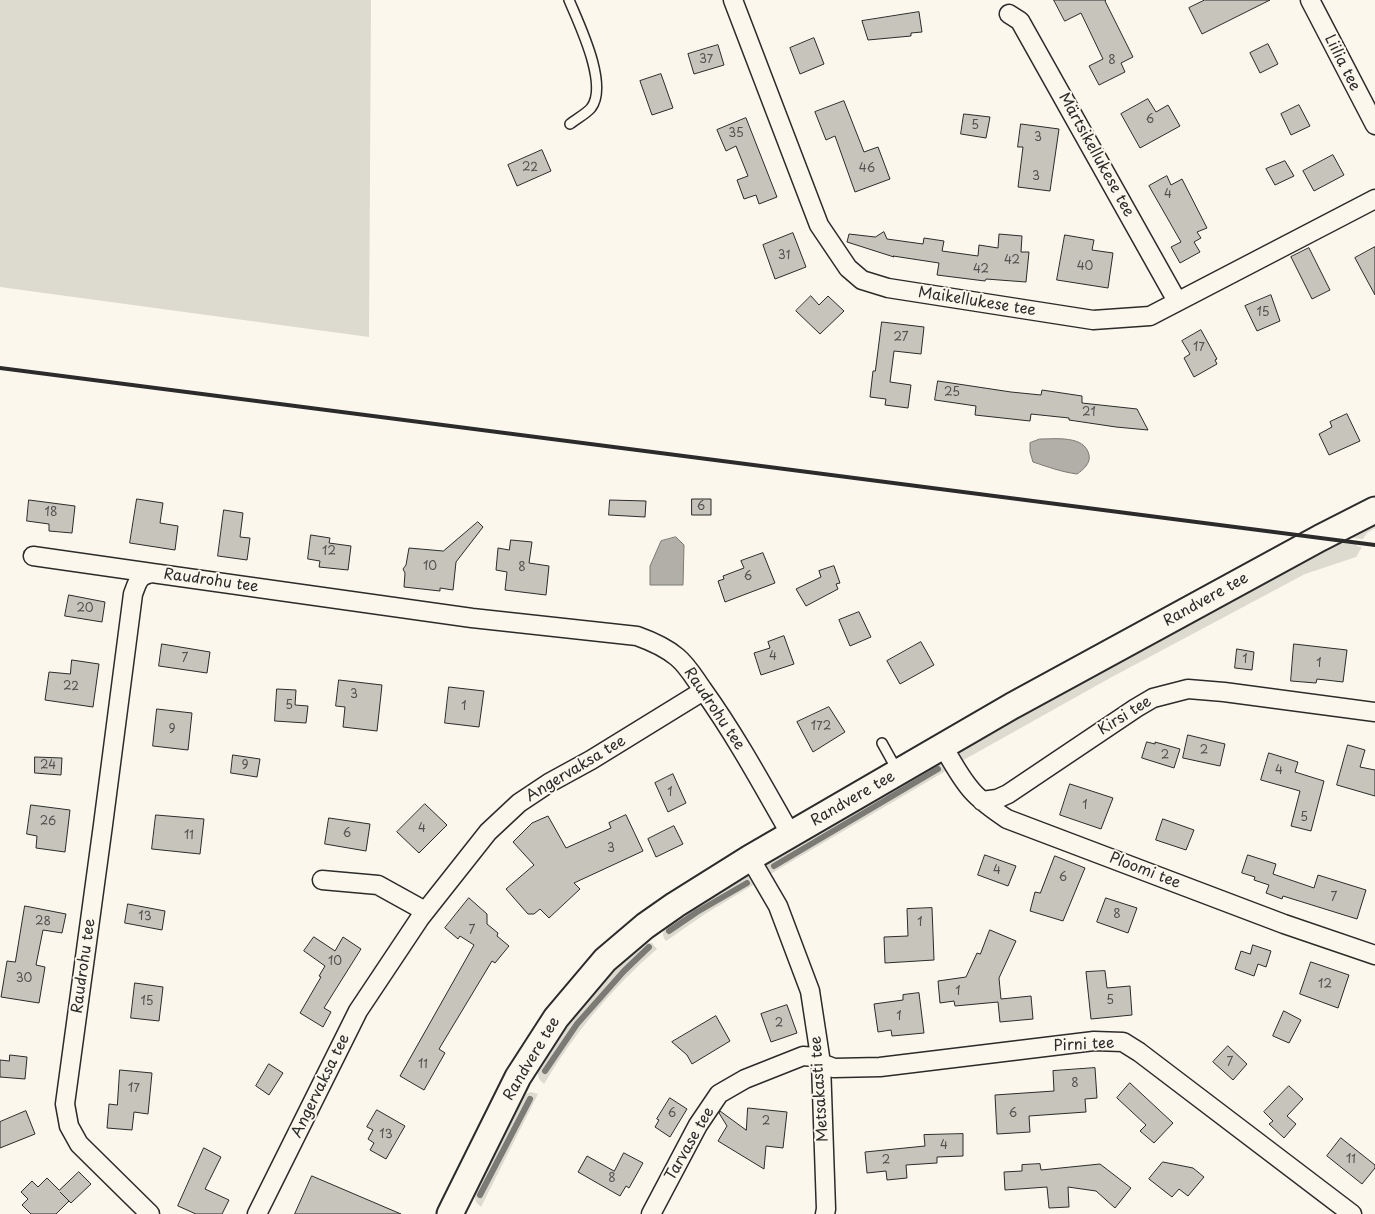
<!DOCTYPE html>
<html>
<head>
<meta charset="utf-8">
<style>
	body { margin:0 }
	canvas { display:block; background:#fbf7ec }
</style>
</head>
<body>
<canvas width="1375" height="1214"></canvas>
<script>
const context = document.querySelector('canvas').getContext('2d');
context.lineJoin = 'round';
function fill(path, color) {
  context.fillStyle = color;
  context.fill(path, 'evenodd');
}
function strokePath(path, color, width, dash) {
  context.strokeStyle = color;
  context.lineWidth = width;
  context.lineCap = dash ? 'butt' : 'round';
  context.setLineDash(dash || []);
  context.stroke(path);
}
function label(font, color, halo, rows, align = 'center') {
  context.font = font + ' "Playpen Sans",sans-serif';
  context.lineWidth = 4;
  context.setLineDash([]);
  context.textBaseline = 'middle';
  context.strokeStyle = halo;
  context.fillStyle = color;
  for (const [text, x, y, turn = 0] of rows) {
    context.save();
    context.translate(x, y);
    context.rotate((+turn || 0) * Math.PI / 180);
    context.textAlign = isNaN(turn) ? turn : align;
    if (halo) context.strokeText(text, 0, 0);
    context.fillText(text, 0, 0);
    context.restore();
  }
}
fill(new Path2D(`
	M0,0H371L369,337L0,287Z
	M1375,522V528L1367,533L1363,539L1345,537Z
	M1334,542L1357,544V546L1362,547L1356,557L1305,574L1110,678L960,762L959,758L960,750Z
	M939,762L947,766L949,769L767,876V863Z
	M745,876L755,879L758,882L705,914L666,941C662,936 662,933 666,928Z
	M645,943H652L657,949C612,988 575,1032 544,1084L539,1079L537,1071C568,1023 601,980 645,943Z
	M531,1092L538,1094L481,1207L476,1202L474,1195L526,1094Z`), '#dddad0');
const water = new Path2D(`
	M1040,439C1055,439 1085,435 1089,455C1091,463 1083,470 1077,474C1062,472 1048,467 1033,462L1030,452V443Z
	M676,537L684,545L683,585H650V566L661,541Z`);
fill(water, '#b1afa7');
strokePath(water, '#7b7a75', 1);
strokePath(new Path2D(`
	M774,866L938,769
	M669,931L697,912L747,883
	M545,1071L577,1024L624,971L649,947
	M480,1195L530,1099`), '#7b7a75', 6);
const building = new Path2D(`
	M1054,0H1106L1105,1L1133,57L1121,63L1125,72L1099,85L1089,66L1103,59L1081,13L1065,21Z
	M1205,0H1270L1202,34L1189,8Z
	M919,12L922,32L911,33V36L868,40L862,21Z
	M814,38L824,64L800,74L790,48Z
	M1268,44L1278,64L1260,73L1250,53Z
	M718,45L724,65L694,74L688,54Z
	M661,74L673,108L652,115L640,81Z
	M1148,99L1156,112L1168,105L1180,126L1140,148L1121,114Z
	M844,101L864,152L878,147L890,179L855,192L835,136L826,140L815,112Z
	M1299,105L1310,126L1291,135L1281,114Z
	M964,114L990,117L986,138L961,134Z
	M746,118L777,197L759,204L756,195L744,199L737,180L748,176L736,146L726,151L717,130Z
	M1021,124L1059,129L1050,191L1018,187L1023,147H1018Z
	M542,150L551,171L517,186L508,165Z
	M1333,155L1344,175L1314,191L1303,171Z
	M1285,161L1294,176L1275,185L1266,169Z
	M1167,176L1171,185L1182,179L1207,228L1197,232L1201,238L1194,242L1200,252L1180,263L1171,247L1181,242L1149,186Z
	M884,232L887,239L923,244L924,238L944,241L942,251L978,256L979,245L998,248L999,234L1022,236L1021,252H1029L1026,282L986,279L985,281L937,275L939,263L893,256L894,257L847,242L849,234L875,237Z
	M793,233L806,267L775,279L763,245Z
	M1065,235L1094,240L1092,250L1113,253L1108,288L1057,280Z
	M1375,247V295L1355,258Z
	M1309,248L1330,290L1312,299L1291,257Z
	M1271,295L1280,321L1257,331L1245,306Z
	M811,296L819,305L828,296L844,311L820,334L796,311Z
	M882,322L924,327L921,354L894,351L890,382L911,385L908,408L885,405L886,399L870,397L873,371H875Z
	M1201,330L1217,359L1215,360L1217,364L1194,377L1184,358L1190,354L1182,341Z
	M938,381L1011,392L1041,395L1042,390L1082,396V403L1137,409L1148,430L1116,427L1069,420V418L1031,414L1030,421L975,415L976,406L935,400Z
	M1347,414L1360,441L1329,455L1319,434L1332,427L1330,422Z
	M137,499L163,503L160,523L178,526L175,550L130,543Z
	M692,499H711V515H692Z
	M29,500L75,506L72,533L49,531V524L27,521Z
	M610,500L646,501L645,517L609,515Z
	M224,510L243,513L240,537L250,538L247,560L218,556Z
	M478,522L483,527L456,562L453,590L440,588V591L404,587L405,573L403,569L406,565L409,548L443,551Z
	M311,535L330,538L329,543L351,546L348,570L319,567L320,561L308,559Z
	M511,540L532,542L529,563L549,566L546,595L505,590L507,572L496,570L498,548L509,550Z
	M763,553L775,583L725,602L718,581L724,579L723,576L744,568L741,561Z
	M834,566L840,583L836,584L838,589L806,606L796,589L821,577L819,571Z
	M69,595L105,602L102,622L65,616Z
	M859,612L871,637L850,646L839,620Z
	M784,636L794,664L761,675L754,653L770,648L768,642Z
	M921,642L934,665L900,684L887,661Z
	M162,644L210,652L207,673L159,666Z
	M1294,644L1347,650L1343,682L1317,679L1316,683L1291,681Z
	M1237,649L1254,652L1252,670L1235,668Z
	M72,660L99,664L93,707L45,700L49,672L70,674Z
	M339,680L382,685L377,731L343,727L345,707L336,706Z
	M449,687L484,691L479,727L445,723Z
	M277,689L296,690L295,705L308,706L306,723L275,721Z
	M829,707L845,732L813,752L797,722Z
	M157,709L192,713L188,750L153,746Z
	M1188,735L1225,744L1220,766L1183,758Z
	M1147,742L1155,744V742L1180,749L1174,768L1142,758Z
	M1348,745L1365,750L1360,767L1375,770V796L1337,785Z
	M1269,753L1298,762L1295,772L1324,781L1311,831L1291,826L1300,791L1261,780Z
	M233,755L260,759L257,777L231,773Z
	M35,757L62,758L61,775L35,773Z
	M673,774L686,803L668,812L655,783Z
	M1070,784L1113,798L1101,829L1060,815Z
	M425,804L447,825L419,853L397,832Z
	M31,805L70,810L65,852L36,848L37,836L27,834Z
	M156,815L204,819L200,854L152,849Z
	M626,815L643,851L574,883L580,889L549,918L540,909L534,914H528L506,889L534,865L513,842L532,823L548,816L566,848L611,828L609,823Z
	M329,818L370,824L366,851L325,844Z
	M1163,819L1194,830L1186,850L1156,840Z
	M674,826L683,844L656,857L648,839Z
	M985,855L1016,866L1008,886L978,875Z
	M1248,855L1276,864L1273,874L1314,888L1318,875L1366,890L1357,919L1283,896L1282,899L1266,893L1269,885L1254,880L1255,877L1242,873Z
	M1055,856L1085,868L1063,921L1030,911L1035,892L1040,893Z
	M469,898L487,914V924L498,933L497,936L509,946L495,963L492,961L439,1049L445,1053L424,1090L400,1076L474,945L460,936L458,939L445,928Z
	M1106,898L1137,908L1128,933L1097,922Z
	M128,904L165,911L162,930L125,923Z
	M25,906L66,914L62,933L43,930L36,965L45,967L39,1003L1,997L7,961L15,962Z
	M932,908L934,960L885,963L884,937L908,936L907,909Z
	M990,930L1016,941L999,978L1001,999L1031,996L1033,1019L1000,1022L998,1002L955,1006L954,1001L940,1003L938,981L966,977L977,953L980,954Z
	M314,937L335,951L343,937L361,949L324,1008L331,1012L323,1027L300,1013L321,977L319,976L325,966L304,951Z
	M1253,945L1271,951L1266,967L1258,964L1254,976L1235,969L1241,951L1250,954Z
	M1311,962L1349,975L1338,1008L1300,994Z
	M1105,971L1107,988L1130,986L1132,1015L1091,1019L1086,972Z
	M135,983L163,987L159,1021L131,1018Z
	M919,993L924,1033L892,1036L891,1030L878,1032L874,1004L903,1000V995Z
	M787,1005L797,1033L771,1042L761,1014Z
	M1284,1011L1301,1020L1289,1043L1273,1036Z
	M716,1016L730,1041L692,1064L687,1055L672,1042Z
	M1228,1046L1247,1064L1233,1080L1213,1062Z
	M10,1055L27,1057L25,1079L0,1077V1060L9,1061Z
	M269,1064L283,1073L269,1095L256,1086Z
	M1095,1068L1097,1098L1085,1099L1086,1112L1029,1116L1030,1132L997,1134L995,1095L1054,1091L1053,1071Z
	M120,1070L152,1073L148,1114L134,1112L132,1130L107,1128L109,1104L117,1105Z
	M1130,1083L1173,1123L1154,1143L1140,1131L1146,1125L1117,1098Z
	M1289,1086L1303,1099L1287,1116L1296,1124L1284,1138L1269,1124L1273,1121L1264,1112Z
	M670,1098L687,1109L670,1137L655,1127L659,1120L657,1119Z
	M748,1108L787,1112L783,1148L766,1146L764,1169L718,1141L727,1126L719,1113L720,1111L746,1130Z
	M377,1110L405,1126L386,1159L370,1150L374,1143L368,1139L373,1130L367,1127Z
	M26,1111L35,1134L0,1148V1122Z
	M963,1134V1156L937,1157V1163L906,1165L907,1178L887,1180L886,1171L867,1173L865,1152L925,1146L924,1135Z
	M1341,1138L1375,1165V1168L1362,1184L1327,1156Z
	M204,1148L221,1157L205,1189L229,1200L222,1214H196L178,1206Z
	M624,1153L643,1163L629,1188L626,1186L620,1196L578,1172L587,1156L614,1171Z
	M1163,1162L1193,1168L1204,1177L1188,1196L1179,1189L1172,1197L1149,1179Z
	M1040,1164L1041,1170L1100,1164L1131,1188L1115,1208L1096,1191L1068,1187L1069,1207L1049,1208L1047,1187L1005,1190L1004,1172L1022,1171V1165Z
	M79,1172L91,1184L71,1203L60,1192L69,1201L56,1214H31L22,1205L28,1199L21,1192L32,1181L38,1187L47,1178L59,1190Z
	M312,1176L401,1214H295Z`);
fill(building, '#c7c4bc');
strokePath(building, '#2b2b2b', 1);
const lane = new Path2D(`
	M569,0C579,24 609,85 591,108C586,114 576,119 570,124
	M882,743L897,770`);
const street = new Path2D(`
	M733,0L819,225L848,268L862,280L888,288L1093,320L1150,316L1375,199
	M1310,0L1375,125
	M1009,14L1020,21L1177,301
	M33,556L152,573
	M943,746C952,762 961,779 973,792C983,803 995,811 1007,819L1284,924L1375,955
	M982,801L997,799L1008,794L1136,708L1153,698L1188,689L1224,692L1375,712
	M750,858L778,906L810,991L821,1063L826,1209L825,1214
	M322,880L378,885L425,911
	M150,1214L79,1144L69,1126L65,1104L103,825L133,594C138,581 138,576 152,573L472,618L637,636C651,641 665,647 677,657C688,666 695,679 703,690C736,736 763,786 791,835
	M257,1214L358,1011L420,918L488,832L519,803L549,783L591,760L703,691
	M651,1214L698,1125L719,1094L745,1079L803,1056L815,1057L821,1063L834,1068L880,1067L1094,1041L1123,1042L1139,1052L1352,1214`);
const secondary = new Path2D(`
	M450,1214L518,1077L556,1018L605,960L645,926L675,905L750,858L1012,706L1320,538L1375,510`);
strokePath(lane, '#2b2b2b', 12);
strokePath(street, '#2b2b2b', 21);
strokePath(secondary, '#2b2b2b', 29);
strokePath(lane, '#fbf7ec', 9);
strokePath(street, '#fbf7ec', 18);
strokePath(secondary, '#fbf7ec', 25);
strokePath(new Path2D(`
	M0,368L1375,545`), '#2b2b2b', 4);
label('12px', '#52514f', null, [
	["37",706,60],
	["8",1112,61],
	["6",1150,120],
	["5",975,126],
	["35",736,134],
	["3",1038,138],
	["22",530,168],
	["46",867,169],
	["3",1036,177],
	["4",1168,195],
	["31",784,256],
	["42",1012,261],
	["40",1085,267],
	["42",981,270],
	["15",1263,313],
	["27",901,338],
	["17",1199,348],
	["25",952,393],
	["21",1089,413],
	["6",701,507],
	["18",51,513],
	["12",329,552],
	["10",430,567],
	["8",522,568],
	["6",748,577],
	["20",85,609],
	["4",773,657],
	["7",185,659],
	["1",1245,660],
	["1",1319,664],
	["22",71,687],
	["3",354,695],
	["5",289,706],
	["1",464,707],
	["172",821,727],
	["9",172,730],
	["2",1204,751],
	["2",1165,756],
	["24",48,766],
	["9",245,766],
	["4",1279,771],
	["1",670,793],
	["1",1085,806],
	["5",1304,818],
	["26",48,822],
	["4",422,829],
	["6",347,834],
	["11",189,836],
	["3",611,849],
	["4",997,871],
	["6",1063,878],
	["7",1334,898],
	["8",1117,915],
	["13",145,917],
	["28",43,922],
	["1",920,923],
	["7",472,931],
	["10",335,962],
	["30",24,979],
	["12",1325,985],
	["1",958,992],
	["5",1110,1001],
	["15",147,1002],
	["1",899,1017],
	["2",779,1024],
	["7",1230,1063],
	["11",423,1065],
	["8",1075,1084],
	["17",134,1089],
	["6",672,1114],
	["6",1013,1114],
	["2",766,1122],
	["13",386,1135],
	["4",944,1146],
	["11",1351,1160],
	["2",886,1161],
	["8",612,1179]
]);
label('15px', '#2b2b2b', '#fbf7ec', [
	["Liilia tee",1342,63,63],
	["Märtsikellukese tee",1096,155,61],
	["Maikellukese tee",977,302,9],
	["Raudrohu tee",211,581,8],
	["Randvere tee",1206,600,-29],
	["Raudrohu tee",714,709,56],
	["Kirsi tee",1125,716,-32],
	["Angervaksa tee",576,769,-31],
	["Randvere tee",853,799,-30],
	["Ploomi tee",1145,871,21],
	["Raudrohu tee",84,966,-82],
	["Pirni tee",1084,1045,-3],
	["Randvere tee",532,1059,-59],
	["Angervaksa tee",321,1086,-64],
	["Metsakasti tee",820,1089,-94],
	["Tarvase tee",690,1144,-60]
]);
</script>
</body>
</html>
